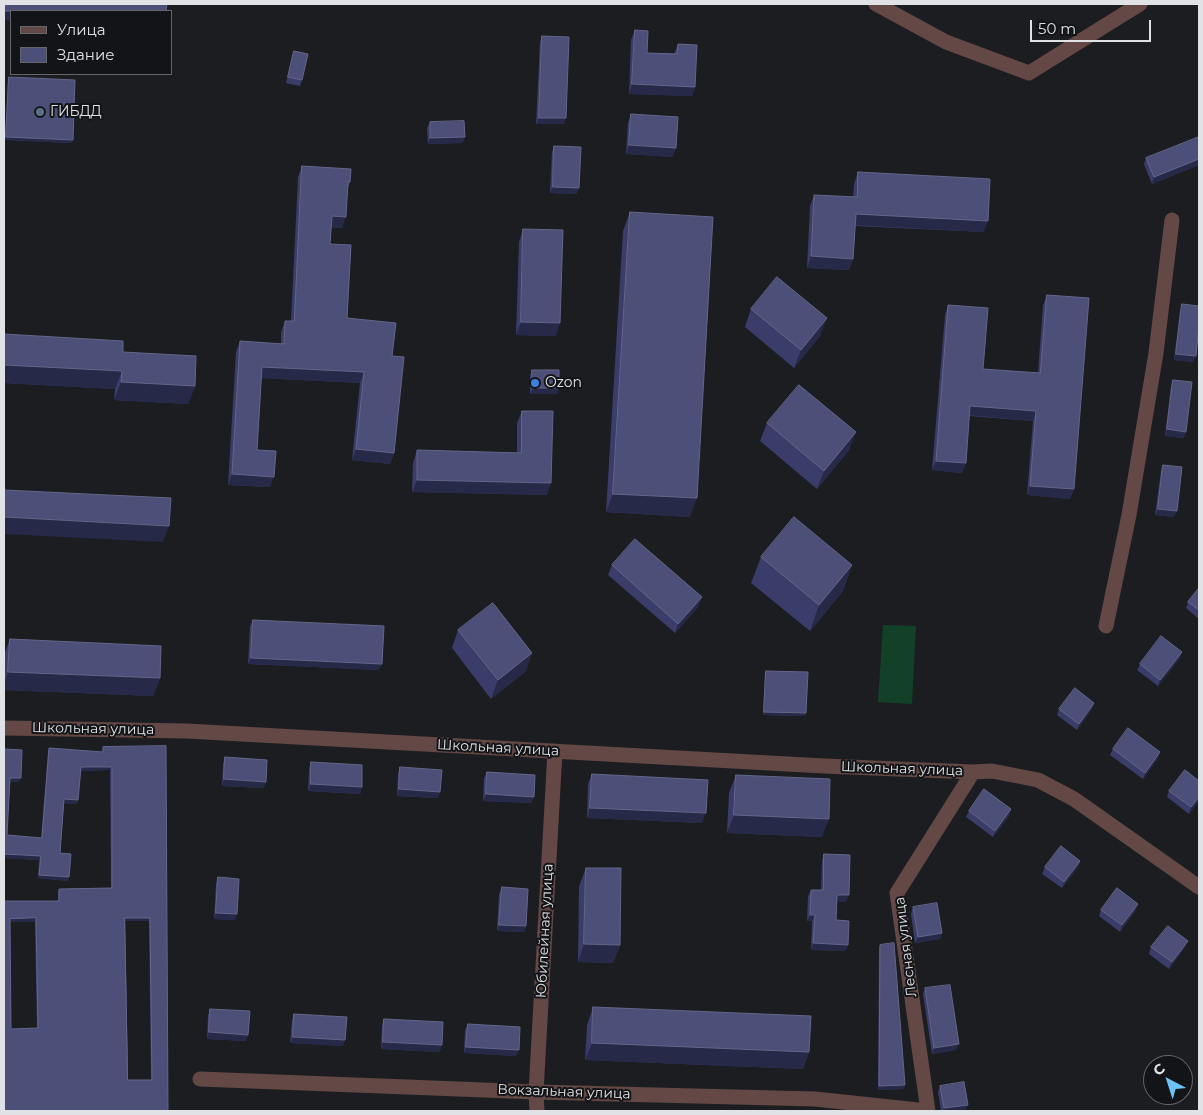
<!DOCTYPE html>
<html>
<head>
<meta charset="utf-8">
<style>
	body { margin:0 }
	#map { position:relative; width:1203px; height:1115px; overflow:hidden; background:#1c1d21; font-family:Montserrat,sans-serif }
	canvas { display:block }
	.frame { position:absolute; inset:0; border:5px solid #e1e2e5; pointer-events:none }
	.legend { position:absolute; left:10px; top:10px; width:162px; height:65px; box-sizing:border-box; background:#131417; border:1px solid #656669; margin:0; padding:6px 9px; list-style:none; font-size:15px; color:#e1e2e5 }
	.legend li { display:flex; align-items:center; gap:10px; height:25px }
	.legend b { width:25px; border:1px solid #656669 }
	.north { position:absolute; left:1143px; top:1055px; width:50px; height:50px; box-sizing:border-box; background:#131417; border:1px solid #656669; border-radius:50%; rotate:320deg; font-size:14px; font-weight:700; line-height:20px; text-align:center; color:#e1e2e5 }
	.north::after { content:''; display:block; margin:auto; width:18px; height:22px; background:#6ec2f3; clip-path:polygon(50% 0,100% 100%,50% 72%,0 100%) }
	.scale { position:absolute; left:1030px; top:20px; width:121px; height:22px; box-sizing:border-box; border:2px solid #e1e2e5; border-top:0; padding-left:6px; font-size:15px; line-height:18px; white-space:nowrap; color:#e1e2e5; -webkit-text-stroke:4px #131417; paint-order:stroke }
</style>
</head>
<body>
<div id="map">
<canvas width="1203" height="1115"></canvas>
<div class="frame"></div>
<ul class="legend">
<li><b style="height:6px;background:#634845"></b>Улица</li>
<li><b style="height:14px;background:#4c4f77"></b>Здание</li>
</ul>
<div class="north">С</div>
<div class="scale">50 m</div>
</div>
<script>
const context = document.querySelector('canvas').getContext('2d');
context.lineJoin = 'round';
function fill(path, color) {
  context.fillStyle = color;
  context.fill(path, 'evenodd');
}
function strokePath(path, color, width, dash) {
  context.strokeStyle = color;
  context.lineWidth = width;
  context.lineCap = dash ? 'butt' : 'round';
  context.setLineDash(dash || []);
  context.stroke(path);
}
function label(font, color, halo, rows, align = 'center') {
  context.font = font + ' Montserrat,sans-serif';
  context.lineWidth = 4;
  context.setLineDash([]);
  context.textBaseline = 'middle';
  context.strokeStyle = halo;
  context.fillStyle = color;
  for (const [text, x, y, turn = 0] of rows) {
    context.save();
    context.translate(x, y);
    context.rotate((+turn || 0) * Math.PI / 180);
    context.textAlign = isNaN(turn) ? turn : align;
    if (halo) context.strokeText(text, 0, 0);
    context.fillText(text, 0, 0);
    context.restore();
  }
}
fill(new Path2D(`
	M883,625L916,626L912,704L878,702Z`), '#134128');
strokePath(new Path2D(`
	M1106,626L1129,515L1156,353L1172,220
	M4,728L187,731L824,766L973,772L992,771L1038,780L1074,799L1199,887
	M200,1079L536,1092L815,1099L928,1111
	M537,1111L536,1092L555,751
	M928,1111L897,893L973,772`), '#634845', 15);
strokePath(new Path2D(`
	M876,4L946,42L1029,73L1140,4`), '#634845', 15);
fill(new Path2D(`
	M11,29V55H10Z
	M635,30L647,53L674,54L678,44L695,87L692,96L629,94L631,40Z
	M542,36L564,124H536L540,42Z
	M294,51L302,80L300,86L286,83L292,57Z
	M9,77L72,143L5,140L8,80Z
	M631,114L676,148L672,157L626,154L628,123Z
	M430,122L465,137L462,143L428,144L427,128Z
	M1199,137V165L1152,184L1144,164L1146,158Z
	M554,146L579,188L576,194L550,193L552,152Z
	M302,166L350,182L347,191L342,228L331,227L330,244L347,318L392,356L394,453L390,464L352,460L360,383L261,378L257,450L270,487L228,485L236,352L240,341L281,344V332L285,321H291L298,177Z
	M858,172L984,232L855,226L853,259L849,270L807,268L810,206L814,195L853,197L854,184Z
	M630,212L690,517L606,512L623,231Z
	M523,229L556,336L516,335L519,242Z
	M1047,295L1074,489L1070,499L1027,495L1033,421L969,416L966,463L962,473L932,470L945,315L948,305L983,369L1038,373L1043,305Z
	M1182,304L1193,362L1174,360L1180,311Z
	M751,309L820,336L794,368L745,327Z
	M4,334L123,352L195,386L188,404L114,400L115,389L4,383Z
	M532,370L559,388L557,394H530V376Z
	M1173,380L1184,438L1165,436L1171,386Z
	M522,411L547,495L412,492L413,463L417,450L517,453V423Z
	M767,423L849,450L817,489L760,441Z
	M1163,465L1174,517L1155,515L1161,471Z
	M761,557L852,565L843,591L810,631L751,583Z
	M612,565L698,607L675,633L608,575Z
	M1199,588V619L1186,608L1188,602Z
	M253,620L379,670L248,664L250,626Z
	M458,630L526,671L491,699L452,648Z
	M10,639L160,678L153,696L4,690V655Z
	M1180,658L1158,686L1137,670L1140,664Z
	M766,671L805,716L763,715L765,674Z
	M1094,703L1092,709L1077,730L1057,715L1059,709Z
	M166,746L168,1111H4V901H58V892L59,889L111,888L110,770L81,771L77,804L64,803L60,853L68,881L38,878L39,860L4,858V749L19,782L10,781L7,835L41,838L48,752L49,748L102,752L103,747ZM125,921H149L151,1080H128ZM10,922H35L37,1028L11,1029Z
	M1113,749L1158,758L1143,779L1110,755Z
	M225,757L266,782L263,788L222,786L223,764Z
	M311,762L362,787L360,794L308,791L309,769Z
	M400,767L438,798L397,796L398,774Z
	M487,772L534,797L531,803L483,801L484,778Z
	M592,774L702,823L587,818L588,784Z
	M736,775L822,837L727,833L729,793Z
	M1169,791L1199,800L1189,814L1167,797Z
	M1011,809L1009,816L993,837L966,817L969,811Z
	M824,854L846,902L837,901L836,920L846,951L811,950L812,921H807L808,896L811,890H821L822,860Z
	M1080,861L1078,867L1062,888L1042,874L1045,867Z
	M586,868L620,945L613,963L578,962L579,886Z
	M218,877L235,920L214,919L216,884Z
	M502,887L526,926L524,932L497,931L499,894Z
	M913,907L942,933L940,939L915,943L911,914Z
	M1101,910H1136L1120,932L1099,916Z
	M880,945L904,1089L878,1090L879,948Z
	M1151,947H1185L1169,969L1149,954Z
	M925,988L956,1050L932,1054L923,994Z
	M593,1007L809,1052L803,1069L585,1060L587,1025Z
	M210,1009L246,1041L207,1039L208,1016Z
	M294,1014L343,1046L290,1043L292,1020Z
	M384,1019L442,1045L439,1052L381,1049L382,1025Z
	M468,1024L516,1056L464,1053L465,1030Z
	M940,1086L965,1111H941L938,1092Z`), '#3a3d6a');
fill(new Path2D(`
	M4,11H11V21L4,20Z
	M632,84L695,87L692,96L629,94Z
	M539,118H566L564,124H536Z
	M6,137L73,140L72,143L5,140Z
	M465,137L462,143L428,144L430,138Z
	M629,145L676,148L672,157L626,154Z
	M1199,159V165L1152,184L1154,177Z
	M553,187L579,188L576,194L550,193Z
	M856,214L988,221L984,232L852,225Z
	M332,216L346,217L342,228L328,227Z
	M811,256L853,259L849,270L807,268Z
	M827,318L820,336L794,368L801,350Z
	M521,322L560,323L556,336L516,335Z
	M1176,354L1196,356L1193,362L1174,360Z
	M4,365L122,371L115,389L4,383Z
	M262,367L364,372L360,383L258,378Z
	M121,382L195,386L188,404L114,400Z
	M533,388H559L557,394H530Z
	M970,406L1036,411L1033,421L967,415Z
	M1167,429L1186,432L1184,438L1165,436Z
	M856,432L849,450L817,489L824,471Z
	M356,449L394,453L390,464L352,460Z
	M936,461L966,463L962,473L932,470Z
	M232,474L274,477L270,487L228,485Z
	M417,480L551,483L547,495L412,492Z
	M1030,486L1074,489L1070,499L1027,495Z
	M613,494L697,498L690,517L606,512Z
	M1158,509L1177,511L1174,517L1155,515Z
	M4,517L169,526L163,542L4,534Z
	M852,565L843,591L810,631L819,605Z
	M702,597L698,607L675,633L678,624Z
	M1182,652L1180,658L1158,686L1160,680Z
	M532,653L526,671L491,699L498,680Z
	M251,658L382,664L379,670L248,664Z
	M8,672L160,678L153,696L4,690V684Z
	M1094,703L1092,709L1077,730L1079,724Z
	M764,712L806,713L805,716L763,715Z
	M1160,752L1158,758L1143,779L1145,773Z
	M81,767H112L110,770L80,771Z
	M10,778H21L19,782L9,781Z
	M224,779L266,782L263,788L222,786Z
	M311,784L362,787L360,794L308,791Z
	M399,789L440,792L438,798L397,796Z
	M486,794L534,797L531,803L483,801Z
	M1199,797V800L1189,814L1191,807Z
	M64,799L78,800L77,804L62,803Z
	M590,808L706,813L702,823L587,818Z
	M1011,809L1009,816L993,837L995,831Z
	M734,815L829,819L822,837L727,833Z
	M4,854L41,856L39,860L4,858Z
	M1080,861L1078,867L1062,888L1064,882Z
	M39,875L69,877L68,881L38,878Z
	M837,895H849L846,902L835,901Z
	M1138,904L1136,910L1120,932L1122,925Z
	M216,913L237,914L235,920L214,919Z
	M810,915H815L812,921H807Z
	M36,918L35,922H8L10,919Z
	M125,918H150L149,921H124Z
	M499,925L526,926L524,932L497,931Z
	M942,933L940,939L915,943L918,937Z
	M1188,941L1185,947L1169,969L1172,962Z
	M813,943L848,945L846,951L811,950Z
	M584,944L620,945L613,963L578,962Z
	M209,1032L248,1035L246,1041L207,1039Z
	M293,1037L345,1040L343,1046L290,1043Z
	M383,1042L442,1045L439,1052L381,1049Z
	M592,1043L809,1052L803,1069L585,1060Z
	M959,1044L956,1050L932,1054L934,1048Z
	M466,1047L519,1050L516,1056L464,1053Z
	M905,1085L904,1089L878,1090L879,1086Z
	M968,1105L965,1111H943L944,1108Z`), '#262947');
const building = new Path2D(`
	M4,4H167L166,11H4Z
	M635,30L648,31L647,53L677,54L678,44L697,45L695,87L632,84Z
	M542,36L569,37L566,118H539Z
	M294,51L308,54L302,80L288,77Z
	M9,77L75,80L73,140L6,137Z
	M631,114L678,117L676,148L629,145Z
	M464,121L465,137L430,138V122Z
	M1199,137V159L1154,177L1146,158Z
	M554,146L581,147L579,188L553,187Z
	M302,166L351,169L350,182H348L346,217L332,216L330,244L351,245L347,318L396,323L392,356L404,357L394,453L356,449L364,372L262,367L257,450L276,451L274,477L232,474L240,341L284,344L285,321H294Z
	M858,172L990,179L988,221L856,214L853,259L811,256L814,195L857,197Z
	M630,212L713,217L697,498L613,494Z
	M523,229L563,230L560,323L521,322Z
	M777,277L827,318L801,350L751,309Z
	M1047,295L1089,298L1074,489L1030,486L1036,411L970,406L966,463L936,461L948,305L988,308L983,369L1040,373Z
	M1182,304L1199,306V325L1196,356L1176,354Z
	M4,334L123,341V352L196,356L195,386L121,382L122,371L4,365Z
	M532,370H559V388H533Z
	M1173,380L1192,382L1186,432L1167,429Z
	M799,385L856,432L824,471L767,423Z
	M522,411H553L551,483L417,480V450L521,453Z
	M1163,465L1182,467L1177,511L1158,509Z
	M4,490L171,498L169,526L4,517Z
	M794,517L852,565L819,605L761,557Z
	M635,539L702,597L678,624L612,565Z
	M1199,588V610L1188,602Z
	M493,603L532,653L498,680L458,630Z
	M253,620L384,626L382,664L251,658Z
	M1161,636L1182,652L1160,680L1140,664Z
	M10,639L161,646L160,678L8,672Z
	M766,671L808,672L806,713L764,712Z
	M1075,688L1094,703L1079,724L1059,709Z
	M1128,728L1160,752L1145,773L1113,749Z
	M166,746L168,1111H4V901H59V889L112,888V767H81L78,800L64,799L60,853L71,854L69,877L39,875L41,856L4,854V749L22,750L21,778H10L7,835L42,838L49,748L103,752V747ZM36,918L38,1028L11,1029L10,919ZM125,918H150L152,1080H128Z
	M225,757L267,760L266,782L224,779Z
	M311,762L362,765V787L311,784Z
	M400,767L442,770L440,792L399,789Z
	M1185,770L1199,781V797L1191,807L1169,791Z
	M487,772L535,775L534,797L486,794Z
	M592,774L708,780L706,813L590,808Z
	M736,775L830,779L829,819L734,815Z
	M984,789L1011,809L995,831L969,811Z
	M1061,846L1080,861L1064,882L1045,867Z
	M824,854L850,855L849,895H837L836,920L849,921L848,945L813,943L815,915H810L811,890H823Z
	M586,868H621L620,945L584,944Z
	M218,877L239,879L237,914L216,913Z
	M502,887L528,889L526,926L499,925Z
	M1117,888L1138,904L1122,925L1101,910Z
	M937,903L942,933L918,937L913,907Z
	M1168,926L1188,941L1172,962L1151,947Z
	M894,943L905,1085L879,1086L880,945Z
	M950,985L959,1044L934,1048L925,988Z
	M593,1007L811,1016L809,1052L592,1043Z
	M210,1009L250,1011L248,1035L209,1032Z
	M294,1014L347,1017L345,1040L293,1037Z
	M384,1019L443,1022L442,1045L383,1042Z
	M468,1024L520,1027L519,1050L466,1047Z
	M964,1082L968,1105L944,1108L940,1086Z`);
fill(building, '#4c4f77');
strokePath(building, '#636689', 1);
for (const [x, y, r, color] of [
	[40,112,5,"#5c6f8a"],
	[535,383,5,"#3f7fe0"]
]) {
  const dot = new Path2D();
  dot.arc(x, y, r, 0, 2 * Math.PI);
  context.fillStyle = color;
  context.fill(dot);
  strokePath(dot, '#131417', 2);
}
label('14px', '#e1e2e5', '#131417', [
	["ГИБДД",50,112],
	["Ozon",545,383]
], 'left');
label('14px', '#e1e2e5', '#131417', [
	["Школьная улица",93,729,1],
	["Школьная улица",498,748,3],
	["Школьная улица",902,769,2],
	["Юбилейная улица",545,931,-87],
	["Лесная улица",906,947,-97],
	["Вокзальная улица",564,1092,2]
]);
</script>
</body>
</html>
